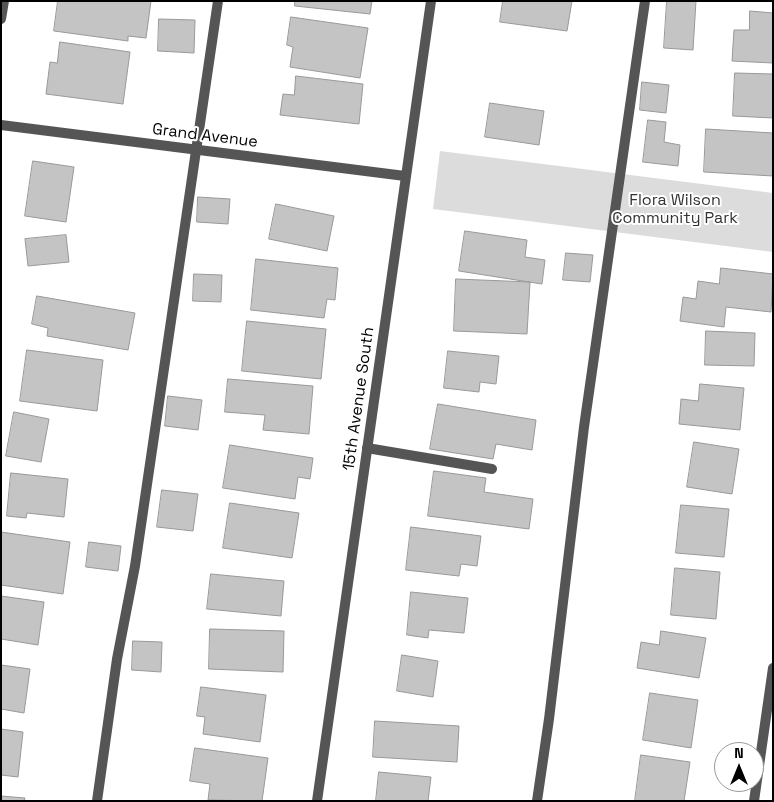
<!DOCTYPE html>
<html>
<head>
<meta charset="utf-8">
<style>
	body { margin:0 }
	#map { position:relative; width:774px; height:802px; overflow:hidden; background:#fff; font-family:"Space Grotesk",sans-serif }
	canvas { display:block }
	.frame { position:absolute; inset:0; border:2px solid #000; pointer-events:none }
	.north { position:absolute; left:714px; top:742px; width:50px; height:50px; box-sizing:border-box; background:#fff; border:1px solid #999; border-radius:50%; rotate:0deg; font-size:14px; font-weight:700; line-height:20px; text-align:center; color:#000 }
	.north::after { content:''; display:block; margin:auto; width:18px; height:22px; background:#000; clip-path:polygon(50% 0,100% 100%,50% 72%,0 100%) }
</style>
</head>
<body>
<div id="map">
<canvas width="774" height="802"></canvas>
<div class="frame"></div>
<div class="north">N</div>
</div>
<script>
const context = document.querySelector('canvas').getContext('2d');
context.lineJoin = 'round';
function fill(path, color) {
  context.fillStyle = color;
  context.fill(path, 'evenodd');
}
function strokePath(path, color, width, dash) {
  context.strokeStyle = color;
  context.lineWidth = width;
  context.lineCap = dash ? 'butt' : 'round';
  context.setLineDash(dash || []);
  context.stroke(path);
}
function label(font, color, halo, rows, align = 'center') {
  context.font = font + ' "Space Grotesk",sans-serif';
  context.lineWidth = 4;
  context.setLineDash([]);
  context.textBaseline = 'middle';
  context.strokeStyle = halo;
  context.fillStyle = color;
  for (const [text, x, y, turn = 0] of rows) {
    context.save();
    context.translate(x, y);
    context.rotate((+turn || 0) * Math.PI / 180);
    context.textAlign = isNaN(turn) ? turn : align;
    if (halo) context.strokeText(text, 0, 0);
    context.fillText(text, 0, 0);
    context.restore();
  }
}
fill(new Path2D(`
	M440,151L773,193V252L433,209Z`), '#dcdcdc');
const building = new Path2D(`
	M58,1H151L146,38L128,36V41L54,31Z
	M295,1H372L370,14L295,6Z
	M503,1H572L567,31L500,22Z
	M667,1H696L693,50L664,48Z
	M750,11L773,13V63L732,61L734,30H749Z
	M291,17L368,28L360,78L290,67L293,47L287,45Z
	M159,19L195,20L194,53L158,51Z
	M60,42L130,52L123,104L46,94L50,62L57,63Z
	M735,73L773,74V118L733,116Z
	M296,76L363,84L359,124L280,115L283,94L294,95Z
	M642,82L669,85L666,113L640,110Z
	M490,103L544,111L539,145L485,137Z
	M648,120L666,122L664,142L680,145L678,166L643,162Z
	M706,129L773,133V176L704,172Z
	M33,161L74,167L66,222L25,216Z
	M198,197L230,199L228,224L197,222Z
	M276,204L334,216L327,251L269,239Z
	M465,231L527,240L525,257L545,260L542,284L459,271Z
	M66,235L69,262L28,266L25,239Z
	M566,253L593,255L590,282L563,280Z
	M256,259L338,268L335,300L327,299L324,318L251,310Z
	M721,268L773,274L771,312L726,307L724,327L680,321L683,297L696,299L698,281L719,284Z
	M194,274L222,275L221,302L193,301Z
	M456,279L530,282L527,334L454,331Z
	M37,296L135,313L128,350L47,336L48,328L32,324Z
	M247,321L326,329L321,379L242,371Z
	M706,331L755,333L754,366L705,365Z
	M27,350L103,360L97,411L20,401Z
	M448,351L499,356L496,384L480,382L479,392L444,388Z
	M228,379L313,386L309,434L263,430L265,415L225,412Z
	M700,384L744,388L740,430L679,424L681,399L698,401Z
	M168,396L202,400L198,430L165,426Z
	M438,404L536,420L532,450L496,444L493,459L430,449Z
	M14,412L49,419L41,462L6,456Z
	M694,442L739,449L732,494L687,487Z
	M230,445L313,458L310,479L298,477L295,499L223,488Z
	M434,471L486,478L484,492L533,499L529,529L428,516Z
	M11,473L68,479L64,517L27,513L26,518L7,516Z
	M162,490L198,494L193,531L157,527Z
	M230,503L299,513L292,558L223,548Z
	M681,505L729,509L724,557L676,553Z
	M411,527L481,536L477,566L461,564L459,576L406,570Z
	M1,532L70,542L63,594L1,585Z
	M89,542L121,546L118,571L86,567Z
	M675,568L720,572L716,619L671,615Z
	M211,574L284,581L281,616L207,609Z
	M411,592L468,598L464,633L429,630L428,638L407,635Z
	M1,596L44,602L38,645L1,639Z
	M210,629L284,631L283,672L209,669Z
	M661,631L706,638L699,678L637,668L641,642L659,645Z
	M133,641L162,642L161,672L132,670Z
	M402,655L438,661L433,697L397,691Z
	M1,665L30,669L24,713L1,709Z
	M201,687L266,695L260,742L203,734L205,717L197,716Z
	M650,693L698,700L691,748L643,740Z
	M375,721L459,726L457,762L373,757Z
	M1,729L23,732L18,777L1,775Z
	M195,748L268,758L262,801L208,800L210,784L190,781Z
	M641,755L690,762L684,801H635Z
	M379,772L431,777L428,801H376Z
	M1,796L25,798L24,801H1Z`);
fill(building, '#c4c4c4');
strokePath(building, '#999', 1);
strokePath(new Path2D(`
	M367,448L492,469
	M97,801L117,659L135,566L218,1
	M537,801L549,719L584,427L645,1`), '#555', 10);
strokePath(new Path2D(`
	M1,19L4,1
	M1,125L405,176
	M317,801L431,1
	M754,801L773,668`), '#555', 10);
label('16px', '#000', '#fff', [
	["Grand Avenue",205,136,7],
	["15th Avenue South",359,399,-82]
]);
label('16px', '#333', '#fff', [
	["Flora Wilson",675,201],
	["Community Park",675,219]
]);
</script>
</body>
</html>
